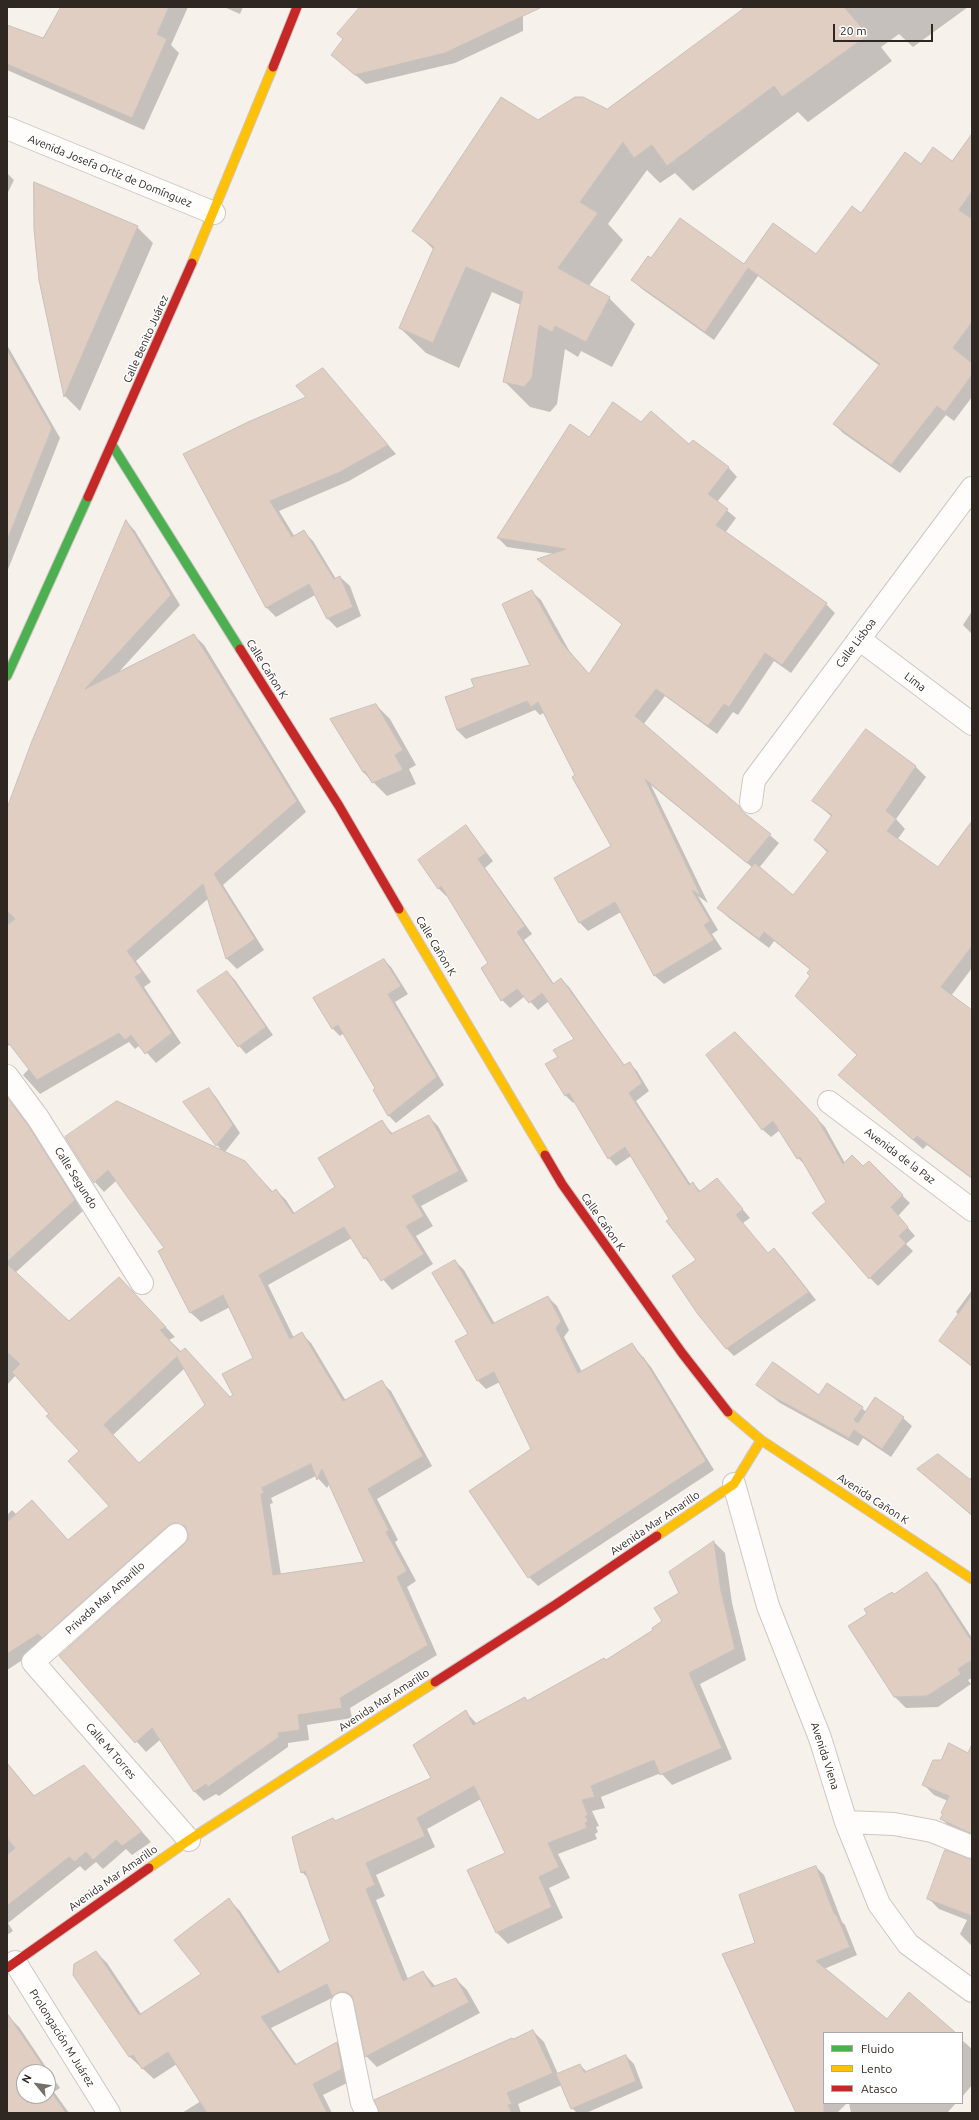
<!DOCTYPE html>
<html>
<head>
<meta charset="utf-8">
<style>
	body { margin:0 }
	#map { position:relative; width:979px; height:2120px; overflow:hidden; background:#f7f1ec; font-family:Ubuntu,sans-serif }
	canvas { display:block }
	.frame { position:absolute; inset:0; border:8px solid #2e2722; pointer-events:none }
	.legend { position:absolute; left:823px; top:2032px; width:140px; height:72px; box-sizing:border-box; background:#fff; border:1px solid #aba9a7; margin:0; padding:5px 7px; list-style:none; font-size:12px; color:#2e2722 }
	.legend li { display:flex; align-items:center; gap:8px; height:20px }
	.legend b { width:20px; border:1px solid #aba9a7 }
	.north { position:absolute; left:16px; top:2064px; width:40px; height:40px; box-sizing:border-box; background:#fff; border:1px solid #aba9a7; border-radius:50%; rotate:299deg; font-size:11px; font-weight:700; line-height:16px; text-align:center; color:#2e2722 }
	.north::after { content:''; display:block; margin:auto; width:14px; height:18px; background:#746e69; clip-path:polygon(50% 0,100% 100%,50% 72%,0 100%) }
	.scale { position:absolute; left:833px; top:24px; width:100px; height:18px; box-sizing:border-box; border:2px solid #2e2722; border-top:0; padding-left:5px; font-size:12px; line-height:14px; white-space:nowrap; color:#2e2722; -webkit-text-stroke:3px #fff; paint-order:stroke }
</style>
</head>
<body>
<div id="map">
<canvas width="979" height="2120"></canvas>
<div class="frame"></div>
<ul class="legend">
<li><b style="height:5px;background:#4caf50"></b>Fluido</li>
<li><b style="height:5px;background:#ffc107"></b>Lento</li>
<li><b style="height:5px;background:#c62828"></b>Atasco</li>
</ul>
<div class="north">N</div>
<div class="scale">20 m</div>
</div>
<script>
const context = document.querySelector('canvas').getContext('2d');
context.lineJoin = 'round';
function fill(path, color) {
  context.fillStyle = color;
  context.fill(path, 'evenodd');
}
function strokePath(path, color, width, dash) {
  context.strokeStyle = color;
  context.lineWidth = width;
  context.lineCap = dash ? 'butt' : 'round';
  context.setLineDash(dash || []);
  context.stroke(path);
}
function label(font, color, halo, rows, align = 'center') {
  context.font = font + ' Ubuntu,sans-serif';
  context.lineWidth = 3;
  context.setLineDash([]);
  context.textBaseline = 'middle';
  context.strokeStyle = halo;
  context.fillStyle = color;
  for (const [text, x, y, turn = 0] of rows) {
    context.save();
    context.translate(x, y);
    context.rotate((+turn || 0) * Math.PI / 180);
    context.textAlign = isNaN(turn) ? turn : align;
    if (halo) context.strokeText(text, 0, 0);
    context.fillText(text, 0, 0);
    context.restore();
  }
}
fill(new Path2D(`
	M62,7H188L171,45L179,53L144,130L7,70V26L44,39Z
	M224,7H243L240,14Z
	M361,7H516L523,14V31L455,63L366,84L332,55L344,40Z
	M748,7H968L913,47L899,34L881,47L892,61L808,122L798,112L693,191L675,173L660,183L647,170L608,224L623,240L588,287L609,298L635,324L612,367L581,351L578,357L565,349L557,404L550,412L530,407L504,381L521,305L492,292L459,368L426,353L400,328L434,250L414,230L539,121L607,110Z
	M972,136V397L954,421L946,415L900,473L843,433L834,424L880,366L758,276L714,340L642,289L633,280L651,260L744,265L817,255L861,214L922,165L953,162Z
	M7,173L14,180L7,194Z
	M137,227L153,243L80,411L65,396L40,280Z
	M7,345L60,438L7,572Z
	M323,370L396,454L349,481L279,511L295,537L304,532L313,541L336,579L340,577L350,586L361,616L337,628L327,618L315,595L276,617L267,608L185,455L308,398Z
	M642,423L689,446L693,441L729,468L737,477L717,502L736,518L725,533L826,604L835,613L791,673L774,661L738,715L733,712L717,734L665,696L643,725L779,843L759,868L794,897L828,853L815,840L832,817L814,801L866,730L916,767L926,777L896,819L905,829L897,840L938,869L972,822V968L951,996L972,1011V1179L927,1145L923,1149L840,1075L858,1055L811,976V970L774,941L769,948L729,918L719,908L753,868L651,785L708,903L698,896L718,930L712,934L722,949L664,984L655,976L621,912L588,931L579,922L613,847L545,712L540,715L535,710L466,739L457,730L446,697L531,666L532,592L541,600L570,652L590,675L623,625L539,560L555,554L507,547L498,538L589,438Z
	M126,521L135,531L180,605L118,673L194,635L204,645L306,812L223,885L264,950L237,969L227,959L209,898L136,961L151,982L144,987L181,1043L156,1063L140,1045L135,1049L129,1042L40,1094L23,1075L115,977L105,967L7,1047V810Z
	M972,611V634L963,625Z
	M376,705L390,719L416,765L409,769L416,784L387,796L363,772L332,719Z
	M466,826L493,861L485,868L532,934L524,940L554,984L561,979L569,987L625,1066L629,1063L637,1071L649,1091L636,1101L691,1185L693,1183L701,1192L724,1187L750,1218L743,1223L768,1254L774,1250L782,1257L816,1300L734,1356L727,1349L697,1261L631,1156L616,1166L609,1158L575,1101L573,1103L565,1095L560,1058L576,1039L549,1001L538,1010L525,996L510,1008L502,1000L489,963L447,895L446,896L438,888Z
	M384,960L391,967L408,994L395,1002L444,1085L396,1123L389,1116L374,1090L376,1089L344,1033L340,1036L332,1028Z
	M227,972L235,980L273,1035L246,1054L239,1046Z
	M743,1041L825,1127L845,1163L863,1168L869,1163L910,1203L898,1216L915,1236L906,1244L913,1251L878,1286L870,1278L806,1166L798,1158L780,1130L771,1137L763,1130L707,1055Z
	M209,1089L216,1097L240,1133L225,1152L245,1162L273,1192L276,1190L286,1200L295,1214L336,1187L382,1122L393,1134L428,1116L438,1126L468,1181L421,1206L433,1226L416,1236L433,1264L392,1290L365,1258L352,1238L268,1285L294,1338L301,1333L311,1343L346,1401L381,1382L391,1391L432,1466L377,1499L398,1540L395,1542L416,1581L407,1587L437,1655L350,1708L352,1718L307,1725L309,1740L288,1743V1747L219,1796L216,1794L204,1801L195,1792L161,1739L146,1752L60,1656L185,1545L189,1539L188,1532H183L49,1643L7,1670V1515L12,1510L17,1515L68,1541L110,1506L81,1451L50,1414L16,1375L7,1385V1099L17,1109L37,1136L84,1210L15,1273L69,1322L129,1288L175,1337L169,1340L230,1398L234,1395L255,1358L230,1307L201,1322L191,1313L160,1252L166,1248L117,1180L104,1192L95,1182L66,1137L222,1151L217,1145ZM185,1368L206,1405L139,1464L113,1435ZM316,1476L327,1488L330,1483L365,1563L281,1575L270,1504L273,1503L271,1498Z
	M455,1261L464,1270L495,1324L548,1297L557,1306L569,1330L564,1337L582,1372L632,1344L651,1367L714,1470L538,1586L529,1577L533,1449L500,1382L486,1389L477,1380Z
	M972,1290V1367L940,1341L959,1315L956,1312Z
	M757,1385L819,1396L862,1408L866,1412L903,1418L912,1426L891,1457L863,1438L858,1446L780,1403Z
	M972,1476V1516L927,1477L969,1480Z
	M714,1542L725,1553L732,1603L746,1660L700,1684L732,1759L672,1785L661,1773L601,1797L605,1808L592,1811L599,1826L596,1827L598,1832L595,1834L597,1839L558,1854L570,1878L549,1888L563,1918L508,1944L497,1933L468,1871L506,1854L481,1799L427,1829L435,1847L376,1875L385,1896L376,1900L408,1979L423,1972L436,1987L456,1979L467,1990L480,2013L377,2067L366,2056L354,2003L334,1997L271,2028L297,2065L337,2043L348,2054L353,2080L323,2095L332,2113H182L201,2101L177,2064L154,2079L130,2057L96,1952L107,1963L141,2014L202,1974L229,1900L240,1911L281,1973L331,1942L309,1879L302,1872L333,1819L336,1822L432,1779L466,1712L477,1724L525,1699L528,1701L606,1661L655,1631L664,1621Z
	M927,1573L937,1584L972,1638V1678L968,1680L971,1684L938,1707L906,1708L895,1697L869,1614Z
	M972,1757V1838L952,1830L942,1819L944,1815L942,1813L948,1801L934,1795L923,1784Z
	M7,1763L35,1797L84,1766L151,1842L132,1855L126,1849L103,1869L96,1862L85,1871L80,1866L8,1923L13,1931L7,1935Z
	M972,1860V1946L960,1934L967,1920L939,1909L929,1899Z
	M816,1867L824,1875L842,1922L845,1925L857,1955L824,1969L887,2020L954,2033H824V2103H847L837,2113H797L756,1944Z
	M8,2016L19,2027L60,2088L54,2092L69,2113H7ZM24,2072H48V2096H24Z
	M533,2031L544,2042L558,2074L580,2065L587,2072L626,2056L634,2064L643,2088L586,2113H577L572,2108L562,2085L518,2104L521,2113H380Z
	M962,2040L972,2049V2085L962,2097Z
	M849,2103H956L947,2113H851Z`), '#0003');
const building = new Path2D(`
	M61,7H169L157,34L167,39L132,118L7,64V25L43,38Z
	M360,7H542L445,53L355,75L331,55L343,39L337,34Z
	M746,7H844L868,35L782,97L774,86L667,166L652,145L634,158L623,142L580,202L598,213L558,268L610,297L586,342L555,326L552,332L539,325L532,378L524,387L503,382L523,292L466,267L433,343L399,328L434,247L412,231L501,97L538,120L575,97H583L607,109Z
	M972,134V191L959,210L972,219V322L953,348L972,363V375L945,412L937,406L891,465L833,424L880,364L748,268L705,332L631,280L648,256L651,258L680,218L744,264L773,223L816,254L852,206L861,213L905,152L921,164L933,147L952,161Z
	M34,182L138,226L64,397L39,280L34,229Z
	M7,350L52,428L8,538H7Z
	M323,368L388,445L340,472L270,501L292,537L304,530L334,579L340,576L353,607L327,619L309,584L266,608L183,454L248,422L306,397L296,386Z
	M613,402L641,422L651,411L689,444L693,440L729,467L708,494L728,509L716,525L827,603L782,665L765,653L729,707L724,704L708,726L656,689L635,716L739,806L743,812L771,834L747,863L645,779L701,896L692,890L710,921L704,925L714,940L654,976L615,902L579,923L554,878L611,846L572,777L575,775L538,702L531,707L527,701L457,730L445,697L474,687L471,679L530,665L502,604L532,590L561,642L589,674L622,624L537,559L566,549L497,538L570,424L589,437Z
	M126,520L171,595L85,689L194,634L297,801L214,874L255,939L226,959L203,884L127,951L142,972L135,977L172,1033L145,1054L131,1035L125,1040L119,1033L37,1080L7,1041V925L15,919L7,911V808L32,741Z
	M376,704L403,750L395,755L403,770L372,783L365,771L363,772L330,719Z
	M866,729L916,766L886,811L896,819L887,831L938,867L972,821V946L941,987L972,1010V1178L917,1136L913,1140L838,1075L857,1055L795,996L810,976L807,973L810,969L764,932L759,939L717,908L755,863L793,895L828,851L814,840L832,815L812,801Z
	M466,825L486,853L478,859L525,926L517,932L553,984L561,978L624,1065L630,1062L642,1083L629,1093L689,1185L693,1182L699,1192L717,1178L743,1209L736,1215L768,1253L774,1248L809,1292L726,1349L697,1313L672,1276L696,1260L666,1221L669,1219L625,1147L608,1159L569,1093L565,1096L545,1064L558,1057L553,1050L574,1039L542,993L529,1003L517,989L501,1001L481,968L488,963L441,886L438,889L418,860Z
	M384,959L401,986L388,994L437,1077L388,1116L373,1090L375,1088L338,1025L332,1029L313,998Z
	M227,971L266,1027L238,1047L197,991Z
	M735,1032L817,1118L843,1164L852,1155L863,1166L869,1161L903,1195L891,1207L908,1227L899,1236L906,1243L869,1279L812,1213L826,1202L800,1157L797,1159L773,1121L762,1130L706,1055Z
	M209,1088L233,1125L216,1146L183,1102Z
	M7,1097L28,1125L75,1200L7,1262Z
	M117,1101L245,1161L272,1192L276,1189L293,1214L335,1187L318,1158L382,1120L391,1134L429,1115L459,1171L412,1196L424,1216L406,1226L424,1254L381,1281L366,1257L364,1259L344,1227L259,1275L290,1339L302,1332L343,1401L382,1380L423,1456L368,1489L389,1530L386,1532L407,1571L397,1577L428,1645L340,1698L342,1708L298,1715L300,1730L278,1733L279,1737L208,1787L206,1784L194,1792L152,1728L135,1743L59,1656L184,1544L188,1539V1533L185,1526L174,1523L168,1526L42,1638L38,1634L7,1654V1522L32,1500L68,1540L109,1506L68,1461L79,1451L46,1416L49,1414L12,1372L20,1364L7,1352V1264L69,1321L119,1277L166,1327L160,1330L180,1352L185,1348L230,1397L233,1395L222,1374L253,1358L223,1295L190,1313L158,1251L164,1248L108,1170L94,1183L65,1137ZM177,1357L205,1405L139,1463L104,1425ZM311,1464L317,1480L322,1469L364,1562L273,1575L261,1494L264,1493L262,1488Z
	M455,1260L492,1324L548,1296L561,1321L556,1328L578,1373L632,1343L642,1358L643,1357L706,1461L528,1578L469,1491L531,1449L494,1372L477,1381L455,1341L468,1334L432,1273Z
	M972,1295V1366L939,1341Z
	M773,1362L819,1395L827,1383L863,1407L854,1420L858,1423L875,1397L904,1417L882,1449L854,1430L849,1438L770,1395L756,1385Z
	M938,1454L972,1481V1515L917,1469Z
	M714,1541L721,1591L735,1649L689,1673L722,1748L660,1775L654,1760L591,1786L595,1797L582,1800L588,1815L585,1816L588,1821L585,1823L587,1828L548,1843L559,1867L539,1877L552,1907L496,1933L467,1870L505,1853L474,1786L417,1818L425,1836L366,1863L375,1885L366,1889L403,1981L423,1971L432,1987L456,1978L469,2002L365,2057L352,1996L346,1992H340L332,1996L327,1984L261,2017L295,2065L337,2042L342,2069L313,2084L327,2113H207L168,2052L142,2069L133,2055L129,2057L73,1975L74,1964L96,1951L139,2015L201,1974L174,1940L229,1898L278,1973L330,1941L305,1871L301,1873L292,1837L333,1818L335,1821L431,1778L413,1745L466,1710L473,1725L525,1697L527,1701L604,1658L606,1660L653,1630L652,1628L662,1621L654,1608L679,1593L669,1572Z
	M927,1572L972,1642V1660L958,1669L961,1674L927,1696L894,1697L848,1626L867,1614L864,1609L892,1592L894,1594Z
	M949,1743L968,1753L972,1744V1834L940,1819L943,1814L941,1813L949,1796L922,1785L933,1760H941Z
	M7,1763L34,1796L84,1765L142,1832L122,1846L116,1840L93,1860L86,1852L75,1862L69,1857L7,1906V1855L15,1848L7,1838Z
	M945,1850L972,1859V1916L927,1899Z
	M816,1866L834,1913L837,1916L850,1947L816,1961L887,2019L909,1992L956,2033H824V2113H796L722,1954L755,1943L739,1895Z
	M7,2013L47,2072H24V2096H48V2073L54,2081L52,2093L66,2113H7Z
	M533,2030L553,2073L507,2093L512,2104L508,2105L512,2113H379L374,2100L512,2038L513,2039Z
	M626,2055L636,2081L571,2109L556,2074L580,2064L584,2072Z`);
fill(building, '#dfcec1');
strokePath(building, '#c7c1bc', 1);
const street = new Path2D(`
	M7,128L214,213
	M859,639L972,724
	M751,802L754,780L972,488
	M7,1076L38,1118L142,1283
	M829,1102L972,1210
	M734,1484L768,1606L820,1738L846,1822L879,1904L908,1944L972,1991
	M176,1535L33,1662L189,1840
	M846,1822L894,1824L932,1831L972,1847
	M15,1962L109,2113
	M342,2004L362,2103L367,2113`);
const fast = new Path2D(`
	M112,445L240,649
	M7,676L88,497`);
const slow = new Path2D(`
	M192,263L273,67
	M399,909L545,1155
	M728,1412L761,1440L972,1579
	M657,1536L734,1484L761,1440
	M149,1868L189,1840L435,1682`);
const jam = new Path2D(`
	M273,67L297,7
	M88,497L192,263
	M240,649L339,806L399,909
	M545,1155L562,1184L682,1353L728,1412
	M435,1682L555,1605L657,1536
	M7,1968L149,1868`);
strokePath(street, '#cec7c3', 24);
strokePath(fast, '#cec7c3', 11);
strokePath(slow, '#cec7c3', 11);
strokePath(jam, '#cec7c3', 11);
strokePath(street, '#fefdfc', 22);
strokePath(fast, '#4caf50', 9);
strokePath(slow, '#ffc107', 9);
strokePath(jam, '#c62828', 9);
label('11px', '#2e2722', '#fff', [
	["Avenida Josefa Ortíz de Domínguez",110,171,22],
	["Calle Benito Juárez",146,339,-66],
	["Calle Lisboa",856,643,-53],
	["Calle Cañon K",267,669,58],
	["Lima",915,682,37],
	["Calle Cañon K",436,946,59],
	["Avenida de la Paz",900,1156,37],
	["Calle Segundo",76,1178,58],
	["Calle Cañon K",603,1222,55],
	["Avenida Cañon K",873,1499,33],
	["Avenida Mar Amarillo",655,1523,-34],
	["Privada Mar Amarillo",105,1598,-42],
	["Avenida Mar Amarillo",384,1700,-33],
	["Calle M Torres",111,1751,49],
	["Avenida Viena",825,1756,72],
	["Avenida Mar Amarillo",113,1878,-35],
	["Prolongación M Juárez",62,2038,58]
]);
</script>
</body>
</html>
